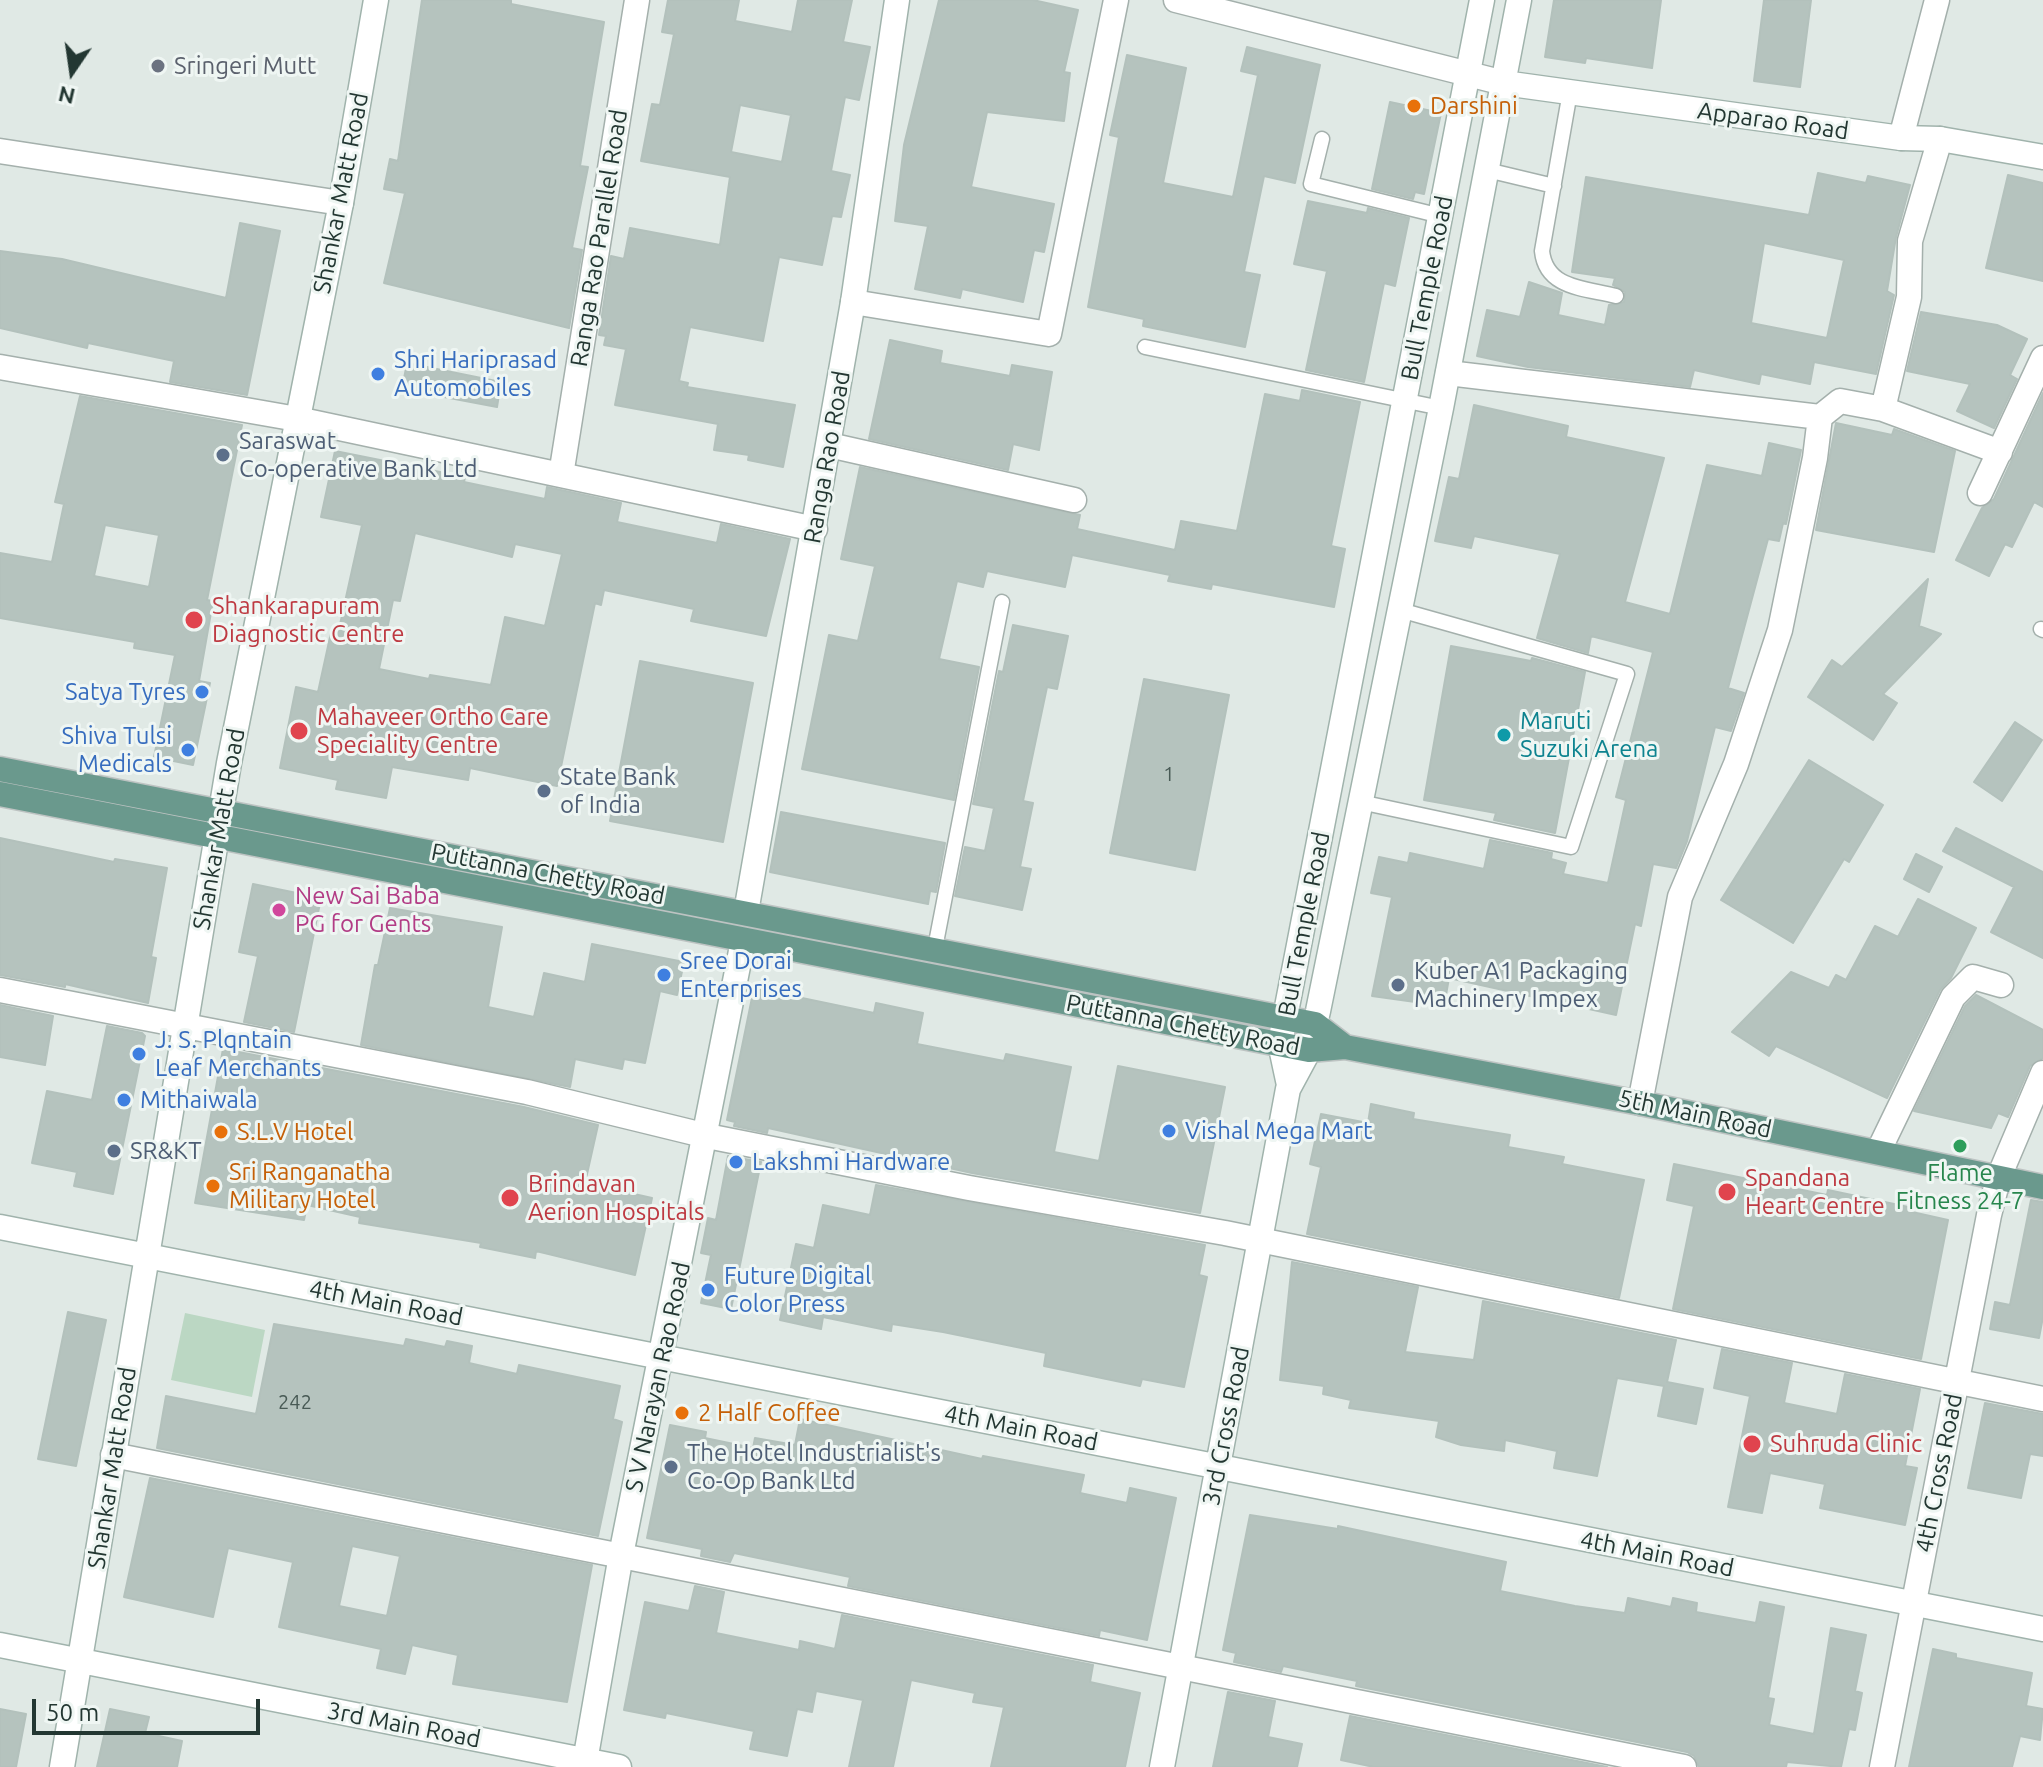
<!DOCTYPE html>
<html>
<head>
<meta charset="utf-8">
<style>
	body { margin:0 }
	#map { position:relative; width:2043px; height:1767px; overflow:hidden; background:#e0e9e5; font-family:Ubuntu,sans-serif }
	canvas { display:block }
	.north { position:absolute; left:32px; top:32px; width:80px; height:80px; -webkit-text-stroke:6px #eff6f3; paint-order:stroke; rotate:193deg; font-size:22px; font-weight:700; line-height:32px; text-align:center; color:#233732 }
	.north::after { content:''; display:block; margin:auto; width:28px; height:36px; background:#233732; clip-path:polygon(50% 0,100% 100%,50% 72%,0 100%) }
	.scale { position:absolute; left:32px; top:1699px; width:228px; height:36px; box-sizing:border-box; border:4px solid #233732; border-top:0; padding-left:10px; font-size:24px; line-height:28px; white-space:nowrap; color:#233732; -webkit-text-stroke:6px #eff6f3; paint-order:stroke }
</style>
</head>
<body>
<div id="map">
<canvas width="2043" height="1767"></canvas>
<div class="north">N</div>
<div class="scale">50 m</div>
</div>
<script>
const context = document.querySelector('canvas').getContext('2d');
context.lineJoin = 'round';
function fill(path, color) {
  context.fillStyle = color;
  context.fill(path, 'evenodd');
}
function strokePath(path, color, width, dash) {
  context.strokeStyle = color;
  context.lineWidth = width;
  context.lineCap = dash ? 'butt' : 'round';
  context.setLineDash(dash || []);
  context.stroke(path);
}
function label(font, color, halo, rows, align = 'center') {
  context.font = font + ' Ubuntu,sans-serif';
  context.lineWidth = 6;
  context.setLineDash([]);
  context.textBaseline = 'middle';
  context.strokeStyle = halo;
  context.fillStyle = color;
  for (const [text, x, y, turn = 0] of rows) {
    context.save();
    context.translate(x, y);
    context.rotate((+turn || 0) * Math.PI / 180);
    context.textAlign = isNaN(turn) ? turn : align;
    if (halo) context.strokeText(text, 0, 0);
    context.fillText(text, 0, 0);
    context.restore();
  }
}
fill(new Path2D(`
	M185,1313L265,1330L252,1397L171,1380Z`), '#bbd7c3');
const building = new Path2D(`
	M422,0H511V4L604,22L580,166L588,167L572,248L582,250L569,328L384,283L405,193L384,189L390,159L398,161Z
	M668,0H739L735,21L792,32L798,0H852L843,42L870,47L859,100L845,97L831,171L850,175L841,217L832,216L822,265L779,257L763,341L690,327L679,381L688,383L687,387L795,405L783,467L748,460L749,455L714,450L718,424L615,405L626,349L604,345L606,336L599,335L611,256L624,259L630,228L720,245L730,177L641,161L652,104L660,105L674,34L662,32ZM740,105L791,115L782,162L731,152Z
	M939,0H1033L1078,10L1064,72L1070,73L1064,121L987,112L971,187L1054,204L1044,252L1034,250L1023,302L962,289L960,298L915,289L928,226L895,221L904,145Z
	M1554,0H1661L1652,68L1586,58L1585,63L1545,57Z
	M1764,0H1811L1800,87L1754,81Z
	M1247,47L1320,65L1295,183L1264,176L1244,272L1260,275L1245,347L1143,326L1144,319L1088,307L1119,137L1110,135L1127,55L1186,68L1163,183L1233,197L1258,75L1241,71Z
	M1390,102L1441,113L1424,194L1415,192L1413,199L1372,189Z
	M1818,173L1866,183L1868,176L1910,185L1896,237L1887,291L1894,295L1876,374L1814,362L1810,384L1761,374L1759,384L1694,370L1690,387L1528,367L1477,356L1487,310L1520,317L1529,282L1562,293L1558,315L1605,325L1609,305L1624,302L1625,292L1613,285L1615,278L1572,272L1586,177L1809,215ZM1764,243L1844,260L1827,338L1751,323Z
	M2008,175L2043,183V281L1986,268Z
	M1308,201L1367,213L1368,208L1409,218L1395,286L1384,283L1364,382L1306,370L1327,271L1294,264Z
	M240,223L280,231L247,395L170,382L174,361L88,343L87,348L0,328V251L62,259L226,298Z
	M1921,312L1997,325L2027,339L2010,375L2017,379L1994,428L1957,411L1970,384L1907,371Z
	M890,340L942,351L940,363L1010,376L1012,365L1052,372L1039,450L1013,444L1008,470L869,439Z
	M407,363L501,382L497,407L402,389Z
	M1302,390L1360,402L1331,546L1345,549L1334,607L1212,584L1211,589L1168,581L1170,575L1072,555L1065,587L987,571L983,587L957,581L939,659L979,667L954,800L802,769L829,635L858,641L875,566L841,559L860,467L1080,515L1077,529L1175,550L1181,521L1237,531L1265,394L1300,401Z
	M2043,393V507L2034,502L2012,547L2005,544L1989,576L1956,560L1982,508L1994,499Z
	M80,396L242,425L207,600L213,601L199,681L210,683L193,765L154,757L175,655L134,648L135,642L0,618V553L52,562L64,504L55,502ZM105,525L159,535L149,587L94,576Z
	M1474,405L1568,426L1566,437L1664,458L1625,602L1670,614L1707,465L1762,476L1769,443L1801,450L1786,524L1783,523L1779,541L1768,539L1728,688L1744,693L1731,731L1715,727L1687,841L1676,868L1653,864L1641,926L1635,924L1616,1015L1449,978L1444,1006L1372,996L1392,897L1371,893L1379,857L1408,863L1410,853L1484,869L1490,840L1552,853L1551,859L1566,863L1563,874L1608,883L1626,800L1616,797L1653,652L1591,636L1588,653L1537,638L1560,554L1474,536L1471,548L1435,541L1449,477L1459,479Z
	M1836,423L1892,435L1894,429L1955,451L1934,552L1816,530Z
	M335,451L465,477L464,482L545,499L547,487L621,503L617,522L717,543L721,524L790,539L766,636L691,621L694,609L604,590L601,605L595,603L557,786L470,768L468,780L392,767L386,798L336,789L338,780L280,768L296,687L318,692L332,628L339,629L362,525L321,517ZM415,533L512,557L515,544L562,554L545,626L505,617L491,685L430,675L429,679L379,669L393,600L400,601Z
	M1928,579L1919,626L1941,634L1883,694L1897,703L1873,740L1808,697L1832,660L1842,667Z
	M1013,625L1068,636L1057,689L1047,687L1023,801L1033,803L1020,867L1031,869L1022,910L955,896L965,847L985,851L994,808L973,804L999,671L1003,672Z
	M1451,646L1531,661L1532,658L1585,672L1555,833L1494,820L1496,813L1424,800Z
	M640,661L753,683L723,842L610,821Z
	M1144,679L1229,695L1195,870L1110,853Z
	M2015,722L2042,740L2002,801L1974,782Z
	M1809,760L1883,805L1849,862L1844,859L1793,943L1721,900Z
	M781,812L945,843L936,892L930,891L928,904L770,872Z
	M1956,828L2043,872V958L1991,932L2014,887L1943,851Z
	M0,838L114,862L115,859L167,868L151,957L156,958L148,1003L65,984V987L0,975Z
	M1916,854L1942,867L1929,892L1904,879Z
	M253,884L321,898L294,1032L244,1022L258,956L239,952Z
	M1918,899L1976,928L1951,978L1940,990L1887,1098L1776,1046L1769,1056L1732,1032L1791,972L1829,988L1836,975L1846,980L1875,926L1898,937Z
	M390,908L502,927L488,1007L534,1017L544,973L585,982L592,944L684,962L677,995L660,991L645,1063L624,1059L622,1069L575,1059L570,1087L361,1045L375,965H378Z
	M754,988L874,1013L876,1003L923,1013L917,1044L1004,1061L1006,1054L1071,1067L1054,1152L1099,1161L1118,1066L1225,1087L1200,1213L972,1173L768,1128L767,1133L734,1126L735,1122L727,1120Z
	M1976,995L2043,1030V1058L2030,1066L2008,1117L1998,1113L1991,1128L1914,1111L1965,1006Z
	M0,1005L53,1016L45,1065L0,1057Z
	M107,1026L142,1033L145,1036L113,1194L74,1186L77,1172L32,1163L47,1091L92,1100Z
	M223,1049L524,1107L598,1125L585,1183L652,1198L635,1275L536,1251L535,1258L480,1247L481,1243L359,1223L360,1217L307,1205L304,1220L195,1203Z
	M1371,1104L1414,1113L1413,1119L1510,1135L1508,1147L1564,1157L1562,1164L1644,1180L1619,1298L1307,1234L1321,1167L1310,1164L1321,1114L1368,1123Z
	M728,1156L761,1162L731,1309L701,1303L711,1255L701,1253L708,1218L716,1220Z
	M1674,1164L1827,1195L1828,1190L1913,1208L1912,1212L1948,1220L1921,1359L1673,1309L1694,1206L1667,1200Z
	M876,1185L1205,1245L1199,1275L1207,1277L1184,1387L1142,1379L1140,1386L1044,1366L1046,1353L943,1332L892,1324L891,1331L823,1317L821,1329L780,1320L796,1244L814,1248L823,1205L870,1215Z
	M2031,1200L2043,1202V1317L2039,1338L1990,1329L1995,1302L2010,1305Z
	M1292,1262L1418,1287L1405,1352L1474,1360L1483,1301L1676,1340L1667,1382L1703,1389L1696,1424L1658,1416L1664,1386L1617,1378L1597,1476L1554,1468L1557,1451L1505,1440L1504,1451L1461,1445L1436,1437L1439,1421L1349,1408L1351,1400L1323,1394L1324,1386L1280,1380Z
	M68,1312L106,1320L76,1466L38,1459Z
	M274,1324L404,1346L406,1339L445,1347L447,1341L472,1346L469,1363L517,1374L519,1365L620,1386L613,1419L622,1422L598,1536L157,1448L166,1396L256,1414Z
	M1722,1349L1792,1363L1784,1403L1837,1414L1845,1374L1920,1389L1905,1466L1917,1468L1905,1525L1820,1508L1825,1484L1770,1473L1762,1513L1728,1507L1750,1396L1714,1388Z
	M1985,1403L2043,1414V1456L2030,1454L2021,1498L1968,1488Z
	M800,1419L982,1459L983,1456L1084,1475L1080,1493L1127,1503L1130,1488L1176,1498L1147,1640L1100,1630L1099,1636L848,1586L850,1577L734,1553L730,1562L701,1556L702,1549L647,1538L670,1425L706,1432L705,1438L753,1448L755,1438L795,1445Z
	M150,1478L592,1565L567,1702L453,1684L458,1655L412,1645L405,1674L377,1668L381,1649L279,1627L293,1562L228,1548L213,1617L124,1597ZM352,1546L400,1556L387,1616L339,1606Z
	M1250,1515L1338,1529V1526L1506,1562L1500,1591L1575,1606L1625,1613L1628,1598L1671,1607L1673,1598L1697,1603L1696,1612L1756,1623L1760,1602L1784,1607L1768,1698L1774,1699L1769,1725L1814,1734L1831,1628L1866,1635L1855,1691L1862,1693L1855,1730L1849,1729L1841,1767L1787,1762L1786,1767H1699L1694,1756L1687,1752L1356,1686L1357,1681L1283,1666L1281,1672L1234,1662L1236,1653L1223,1650Z
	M695,1586L724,1592L716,1633L799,1650L800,1641L835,1649L842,1615L1093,1665L1090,1682L1140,1693L1125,1767H991L1004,1707L973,1702L975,1693L911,1680L893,1767H849L863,1700L816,1691L812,1712L797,1709L787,1756L750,1749L754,1731L666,1713L665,1718L624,1710L645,1602L689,1611Z
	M1933,1649L1956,1654V1658L2032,1673L2026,1706L2043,1709L2040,1740L2020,1736L2012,1767H1909Z
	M1228,1692L1275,1701L1268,1737L1302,1744L1297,1767H1213Z
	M0,1709L26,1714L16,1767H0Z
	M110,1709L149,1717L145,1733L182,1741L177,1767H97Z
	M1350,1716L1607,1767H1374L1341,1760Z`);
fill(building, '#b5c3be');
strokePath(building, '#b3c1bc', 2);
const lane = new Path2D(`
	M1570,92L1542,251C1546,289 1585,288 1616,296
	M1322,139L1311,184L1441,216
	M1487,170L1554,186
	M1145,347L1441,408
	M2041,629L2043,630
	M1360,802L1571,847L1627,674L1400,610
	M935,948L1002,602`);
const street = new Path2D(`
	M1176,0L1504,83
	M1901,138L1937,0
	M0,151L341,203
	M853,302L1049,334L1116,0
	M0,367L297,419L815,529
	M1448,373L1820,417
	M1883,409L2000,452
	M829,445L1074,500
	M561,475L637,0
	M1980,493L2043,358
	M0,990L527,1092L707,1136L969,1188L1225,1233L2043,1399
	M1640,1103L1680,897L1736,764L1780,630L1815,458L1820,417L1840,401L1883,409L1909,297L1910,241L1940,139
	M1878,1152L1953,997L1973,977L2001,985
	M113,1455L1684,1767
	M1882,1767L1989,1215L1998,1179L2043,1073`);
const secondary = new Path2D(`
	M1504,83L1901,138L1940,139L2043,157
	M746,912L853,302L897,0
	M1289,1085L1280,1043L1482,0
	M0,1227L2043,1629
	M0,1645L619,1767
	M62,1767L229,763L341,203L376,0
	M584,1767L621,1555L743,941
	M1162,1767L1288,1089L1309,1050L1318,1011L1441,408L1519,0`);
const primary = new Path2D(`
	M0,769L1315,1024L1345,1047
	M0,794L1309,1050L1345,1047L1640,1103L2043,1187`);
strokePath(lane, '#a4b0ac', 17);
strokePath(street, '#a4b0ac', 27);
strokePath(secondary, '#a0b3ac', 27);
strokePath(primary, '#bdc3c2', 27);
strokePath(lane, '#fff', 14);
strokePath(street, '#fff', 24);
strokePath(secondary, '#fff', 24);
strokePath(primary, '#6a998d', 24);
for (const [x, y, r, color] of [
	[158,66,8,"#6b7280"],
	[1414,106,8,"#e8710a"],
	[378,374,8,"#3f7fe0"],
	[223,455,8,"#5c6f8a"],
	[194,620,10,"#e0444e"],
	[202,692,8,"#3f7fe0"],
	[299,731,10,"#e0444e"],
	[1504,735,8,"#0f9aa8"],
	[188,750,8,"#3f7fe0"],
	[544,791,8,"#5c6f8a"],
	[279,910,8,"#d1479c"],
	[664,975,8,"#3f7fe0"],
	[1398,985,8,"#5c6f8a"],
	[139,1054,8,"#3f7fe0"],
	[124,1100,8,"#3f7fe0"],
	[1169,1131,8,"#3f7fe0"],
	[221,1132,8,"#e8710a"],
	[1960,1146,8,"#2e9e5b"],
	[114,1151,8,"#5c6f8a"],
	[736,1162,8,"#3f7fe0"],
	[213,1186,8,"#e8710a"],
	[1727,1192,10,"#e0444e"],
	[510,1198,10,"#e0444e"],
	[708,1290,8,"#3f7fe0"],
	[682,1413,8,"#e8710a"],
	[1752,1444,10,"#e0444e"],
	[671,1467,8,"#5c6f8a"]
]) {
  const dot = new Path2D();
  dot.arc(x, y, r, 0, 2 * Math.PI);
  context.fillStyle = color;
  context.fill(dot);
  strokePath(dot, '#eff6f3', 3);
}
label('20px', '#485a55', null, [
	["1",1169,774],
	["242",295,1402]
]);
label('24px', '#5b616d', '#eff6f3', [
	["Sringeri Mutt",174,66]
], 'left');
label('24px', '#c56008', '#eff6f3', [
	["Darshini",1430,106],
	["S.L.V Hotel",237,1132],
	["Sri Ranganatha",229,1172],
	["Military Hotel",229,1200],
	["2 Half Coffee",698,1413]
], 'left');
label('24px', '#233732', '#eff6f3', [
	["Apparao Road",1773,121,8],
	["Shankar Matt Road",341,193,-79],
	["Ranga Rao Parallel Road",599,238,-81],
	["Bull Temple Road",1427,288,-79],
	["Ranga Rao Road",827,457,-80],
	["Shankar Matt Road",219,829,-80],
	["Puttanna Chetty Road",548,874,11],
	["Bull Temple Road",1304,924,-79],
	["Puttanna Chetty Road",1183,1025,11],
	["5th Main Road",1695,1114,12],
	["4th Main Road",386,1303,11],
	["S V Narayan Rao Road",658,1377,-78],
	["3rd Cross Road",1226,1426,-79],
	["4th Main Road",1021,1428,11],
	["Shankar Matt Road",112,1468,-81],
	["4th Cross Road",1939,1473,-79],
	["4th Main Road",1657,1554,11],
	["3rd Main Road",404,1725,11]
]);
label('24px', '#366cbe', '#eff6f3', [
	["Shri Hariprasad",394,360],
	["Automobiles",394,388],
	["Satya Tyres",186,692,"right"],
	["Shiva Tulsi",172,736,"right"],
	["Medicals",172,764,"right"],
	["Sree Dorai",680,961],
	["Enterprises",680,989],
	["J. S. Plqntain",155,1040],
	["Leaf Merchants",155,1068],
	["Mithaiwala",140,1100],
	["Vishal Mega Mart",1185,1131],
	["Lakshmi Hardware",752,1162],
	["Future Digital",724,1276],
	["Color Press",724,1304]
], 'left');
label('24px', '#4e5e75', '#eff6f3', [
	["Saraswat",239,441],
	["Co-operative Bank Ltd",239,469],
	["State Bank",560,777],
	["of India",560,805],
	["Kuber A1 Packaging",1414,971],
	["Machinery Impex",1414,999],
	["SR&KT",130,1151],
	["The Hotel Industrialist's",687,1453],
	["Co-Op Bank Ltd",687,1481]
], 'left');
label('24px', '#be3a42', '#eff6f3', [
	["Shankarapuram",212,606],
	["Diagnostic Centre",212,634],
	["Mahaveer Ortho Care",317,717],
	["Speciality Centre",317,745],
	["Spandana",1745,1178],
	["Heart Centre",1745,1206],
	["Brindavan",528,1184],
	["Aerion Hospitals",528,1212],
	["Suhruda Clinic",1770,1444]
], 'left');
label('24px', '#0d838f', '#eff6f3', [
	["Maruti",1520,721],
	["Suzuki Arena",1520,749]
], 'left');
label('24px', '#b23c85', '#eff6f3', [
	["New Sai Baba",295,896],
	["PG for Gents",295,924]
], 'left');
label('24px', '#27864d', '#eff6f3', [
	["Flame",1960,1173],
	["Fitness 24-7",1960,1201]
]);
</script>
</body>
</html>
